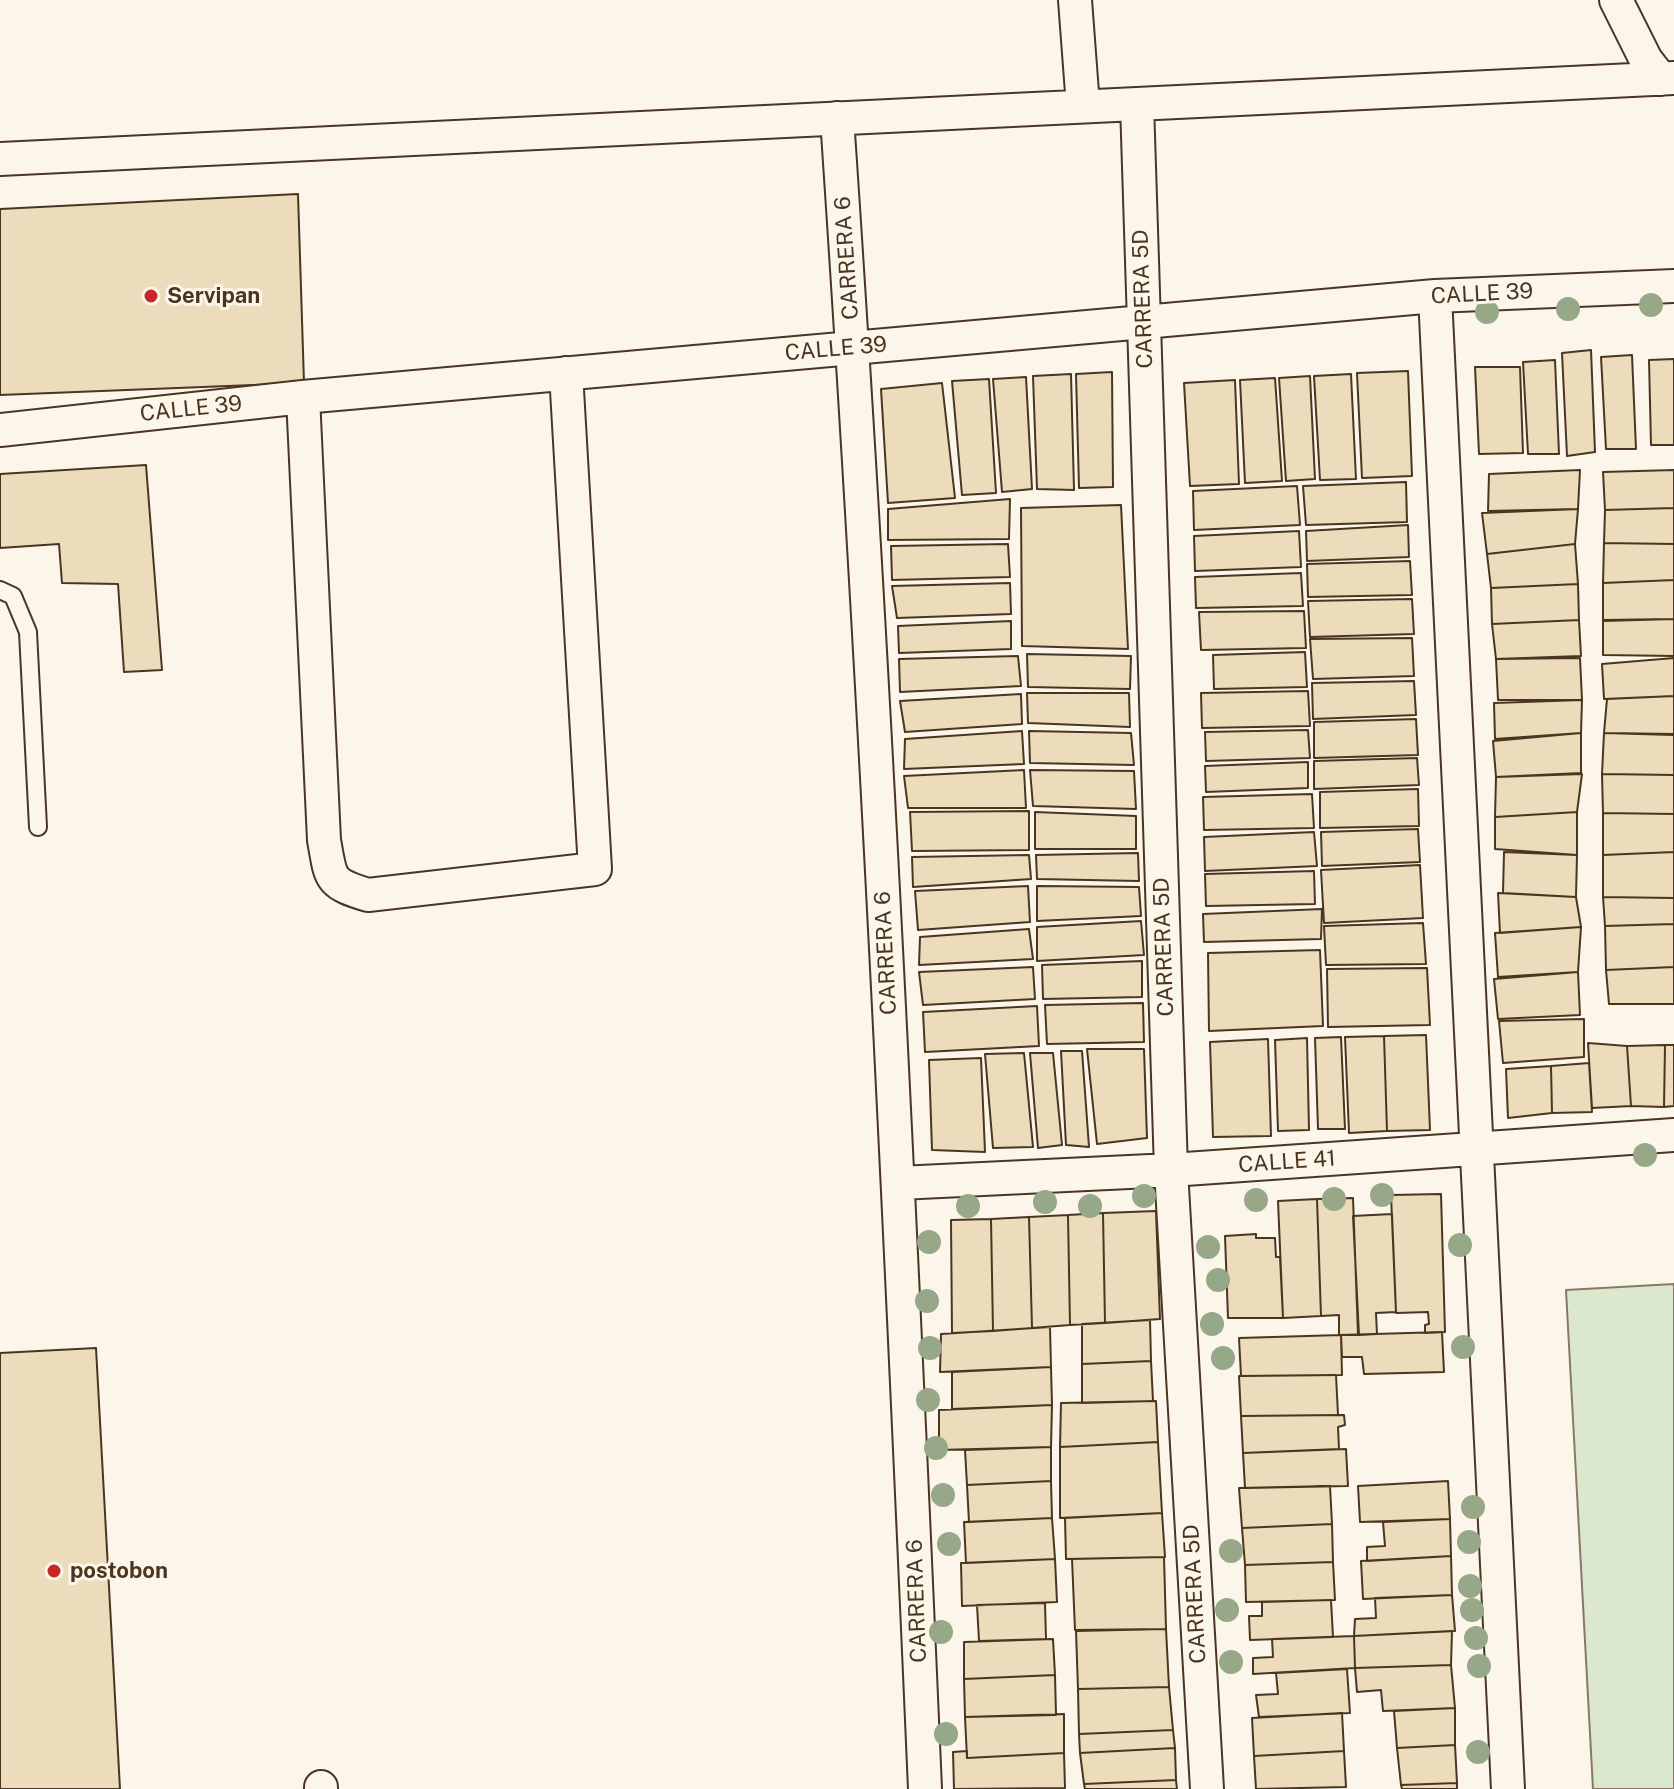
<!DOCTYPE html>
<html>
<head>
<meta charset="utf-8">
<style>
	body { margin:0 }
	canvas { display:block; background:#fbf6e9 }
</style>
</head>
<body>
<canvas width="1674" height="1789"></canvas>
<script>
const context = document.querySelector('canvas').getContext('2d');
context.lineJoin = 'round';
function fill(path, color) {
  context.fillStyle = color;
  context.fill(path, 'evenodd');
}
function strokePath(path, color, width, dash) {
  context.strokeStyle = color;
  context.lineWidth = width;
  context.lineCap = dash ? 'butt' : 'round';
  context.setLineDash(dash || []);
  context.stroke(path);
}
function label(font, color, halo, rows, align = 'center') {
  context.font = font + ' "Public Sans",sans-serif';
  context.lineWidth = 6;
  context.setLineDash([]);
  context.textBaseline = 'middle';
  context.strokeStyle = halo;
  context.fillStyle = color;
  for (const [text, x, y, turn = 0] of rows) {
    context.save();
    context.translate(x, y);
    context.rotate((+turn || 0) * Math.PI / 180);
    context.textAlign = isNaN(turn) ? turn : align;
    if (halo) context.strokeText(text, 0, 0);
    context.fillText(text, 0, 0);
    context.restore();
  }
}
const green = new Path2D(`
	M1674,1284V1789H1593L1566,1290Z`);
fill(green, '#dce7d0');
strokePath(green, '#887966', 2);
const building = new Path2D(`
	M298,194L304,383L0,395V209Z
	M1591,350L1595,452L1567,456L1562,353Z
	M1632,355L1636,449H1606L1601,357Z
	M1674,359V445H1651L1649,360Z
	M1555,360L1559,454H1528L1523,362Z
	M1475,367H1520L1523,453L1479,454Z
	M1408,371L1412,476L1362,478L1357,373Z
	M1112,372L1113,487L1079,488L1076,374Z
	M1071,374L1074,490L1037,489L1033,376Z
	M1351,374L1356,479L1320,480L1314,376Z
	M1310,376L1315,479L1286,481L1279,378Z
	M1026,377L1032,489L1002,492L993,379Z
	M1275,378L1282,481L1245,483L1240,380Z
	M989,379L996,493L962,495L952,381Z
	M1235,380L1239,484L1190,486L1184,383Z
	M942,383L955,498L888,503L881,389Z
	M146,465L162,670L124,672L118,584L62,583L59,544L0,548V474Z
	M1580,470L1578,509L1488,511L1489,474Z
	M1674,470V508L1605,510L1603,472Z
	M1406,482L1407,522L1306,525L1303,486Z
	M1297,486L1300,525L1194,530L1193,491Z
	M1010,499L1009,539L888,540V509Z
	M1121,505L1128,649L1022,646L1021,508Z
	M1674,508V544L1604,543L1605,510Z
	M1578,509L1575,544L1487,554L1482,513Z
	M1408,525L1409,557L1307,561L1306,531Z
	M1299,531L1301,567L1195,571L1194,536Z
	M1604,543L1674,544V580L1603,583Z
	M1008,544L1010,577L892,580L891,546Z
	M1575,544L1578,584L1491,588L1487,554Z
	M1410,561L1412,595L1308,597L1307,564Z
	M1301,573L1303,606L1196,608L1195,577Z
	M1674,580V619L1603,620V583Z
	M1010,583L1011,614L897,618L892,586Z
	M1578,584L1579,620L1492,624L1491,588Z
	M1412,599L1414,634L1310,637L1308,601Z
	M1304,611L1306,648L1201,650L1199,612Z
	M1674,619V656L1603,655V621Z
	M1579,620L1581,656L1496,659L1492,624Z
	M1011,621V649L899,653L898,626Z
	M1412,638L1414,676L1313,679L1310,639Z
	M1305,652L1307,687L1214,689L1213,655Z
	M1027,654L1131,656L1130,689L1028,687Z
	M1018,656L1021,686L900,692L899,659Z
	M1580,658L1582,700H1498L1496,659Z
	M1674,658V696L1604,699L1602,664Z
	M1414,681L1416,715L1313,719L1312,683Z
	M1308,691L1310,726L1202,728L1201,693Z
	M1027,693H1129L1130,727L1028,723Z
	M1021,694L1022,724L905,732L900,701Z
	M1674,696V734L1604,733L1607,699Z
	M1582,700L1581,733L1495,739L1494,703Z
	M1416,719L1418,755L1314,758V722Z
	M1308,730L1310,758L1206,761L1205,732Z
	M1022,731L1024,764L904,769L905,739Z
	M1029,731L1131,733L1134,765L1030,763Z
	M1581,733V773L1496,777L1493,741Z
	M1604,733L1674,735V775L1602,774Z
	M1417,758L1419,785L1314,789V761Z
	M1308,762V788L1206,792L1205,766Z
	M1024,770L1026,808H908L904,776Z
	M1030,770L1134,771L1136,809L1033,806Z
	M1582,774L1577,812L1495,817L1496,777Z
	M1602,774L1674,775V814L1603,813Z
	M1418,789L1419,826L1320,828V792Z
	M1312,794L1314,828L1204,830L1203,797Z
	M1029,811V850L912,851L910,812Z
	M1035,812L1136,816V849H1035Z
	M1577,812V855L1495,849V817Z
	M1603,813L1674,814V852L1603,855Z
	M1418,829L1420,862L1322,866L1321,832Z
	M1314,832L1317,866L1205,871L1204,837Z
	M1504,852L1577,855L1576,897L1503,893Z
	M1674,852V898L1603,897V855Z
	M1138,853L1139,881L1037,879L1036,855Z
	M1029,855L1031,879L913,887L912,857Z
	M1420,865L1423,918L1324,923L1321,870Z
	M1314,871L1315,904L1206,906L1205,874Z
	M1028,886L1030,922L918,930L915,891Z
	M1037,886L1139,887L1141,916L1037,921Z
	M1498,893L1576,897L1581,927L1500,933Z
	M1603,897L1674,898V924L1605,926Z
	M1322,909L1321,939L1204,942L1203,914Z
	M1141,921L1144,955L1037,961V927Z
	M1423,923L1426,964L1326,965L1324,926Z
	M1674,924V967L1606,970L1605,926Z
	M1581,927L1578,972L1498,977L1495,933Z
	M1029,929L1033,959L919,965L920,937Z
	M1320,950L1323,1026L1209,1031L1208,953Z
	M1142,961V997L1043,999L1042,965Z
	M1033,967L1035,999L923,1005L919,972Z
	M1674,967V1004H1609L1606,970Z
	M1427,968L1430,1025L1328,1027L1327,969Z
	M1578,972L1580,1015L1498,1019L1494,979Z
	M1143,1003L1144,1042L1047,1044L1045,1005Z
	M1037,1006L1039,1046L925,1052L923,1012Z
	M1584,1019V1057L1503,1063L1499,1021Z
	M1426,1035L1430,1130L1387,1131L1384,1036Z
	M1384,1036L1387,1131L1349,1133L1345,1037Z
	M1341,1037L1345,1129H1318L1315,1038Z
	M1307,1038L1309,1130L1278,1131L1275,1040Z
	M1268,1039L1271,1136L1213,1137L1210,1042Z
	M1588,1043L1627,1046L1631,1106L1592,1108Z
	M1665,1045H1674V1106L1664,1107Z
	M1665,1045L1664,1107L1631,1106L1627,1046Z
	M1087,1049H1144L1147,1138L1097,1144Z
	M1061,1051H1082L1089,1147L1066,1145Z
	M1024,1053L1033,1147L993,1148L985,1054Z
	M1030,1053H1053L1062,1145L1038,1148Z
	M981,1058L985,1152L932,1150L929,1060Z
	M1589,1063L1592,1112L1552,1113L1551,1066Z
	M1551,1066L1552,1113L1508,1118L1506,1069Z
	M1441,1194L1445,1332L1425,1333V1325L1429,1324L1428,1312L1396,1313L1391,1195Z
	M1353,1198L1358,1335H1339V1315L1321,1316L1317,1199Z
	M1317,1199L1321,1316L1283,1318L1278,1201Z
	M1156,1211L1160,1319L1105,1323L1103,1213Z
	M1103,1213L1105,1323L1070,1325L1068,1215Z
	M1392,1214L1396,1312L1376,1313L1377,1334L1359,1335L1353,1216Z
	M1068,1215L1070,1325L1032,1328L1029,1217Z
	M1029,1217L1032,1328L993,1331L991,1219Z
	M991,1219L993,1331L952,1333L951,1220Z
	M1256,1234V1238H1275L1276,1257H1280L1283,1318H1228L1225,1236Z
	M1150,1320L1151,1361L1082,1364V1324Z
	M1050,1327L1051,1367L940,1372L941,1334Z
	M1442,1332L1444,1372L1364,1374L1362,1357H1342L1341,1335Z
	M1341,1335L1342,1375L1241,1376L1239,1338Z
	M96,1348L120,1789H0V1353Z
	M1151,1361L1153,1401L1082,1403V1364Z
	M1051,1367L1052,1405L952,1409V1372Z
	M1336,1375L1338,1415L1241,1416L1239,1376Z
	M1156,1401L1158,1442L1060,1447L1061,1403Z
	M1052,1405L1051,1447L939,1450V1410Z
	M1344,1415L1345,1425L1338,1427L1339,1449L1243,1453L1241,1416Z
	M1158,1442L1162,1513L1060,1518V1447Z
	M1051,1447V1481L967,1485L965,1450Z
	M1346,1449L1348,1486L1245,1488L1243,1453Z
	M1051,1481L1052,1518L969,1522L967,1485Z
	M1448,1481L1450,1519L1360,1522L1358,1486Z
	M1330,1486L1332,1524L1242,1528L1239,1488Z
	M1162,1513L1165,1557L1066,1559L1065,1518Z
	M1052,1518L1055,1559L966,1563L964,1522Z
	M1450,1519L1451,1556L1367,1561V1547L1385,1546L1383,1522Z
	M1332,1524L1333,1562L1245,1565L1242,1528Z
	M1451,1556L1452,1595L1363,1599L1361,1561Z
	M1164,1557L1166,1629L1075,1630L1072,1559Z
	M1055,1559L1057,1602L962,1606L961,1563Z
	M1333,1562L1335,1600L1246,1602L1245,1565Z
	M1452,1595L1455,1631L1354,1636L1355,1619L1376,1618L1375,1598Z
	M1331,1600L1333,1637L1250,1640L1249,1616H1262V1602Z
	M1045,1603L1046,1639L979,1641L977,1605Z
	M1166,1629L1169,1687L1078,1689L1076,1631Z
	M1452,1631L1451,1665L1355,1668L1354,1636Z
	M1354,1636L1355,1668L1253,1674V1658L1273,1657L1272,1639Z
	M1053,1639L1055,1675L964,1679V1642Z
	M1451,1665L1455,1708L1383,1711L1381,1690L1357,1692L1355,1668Z
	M1347,1669L1350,1713L1259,1717L1256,1695L1278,1694L1276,1673Z
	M1055,1675L1056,1715L965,1717L964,1679Z
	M1169,1687L1173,1730L1079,1734L1078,1689Z
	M1455,1708V1745L1397,1748L1394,1711Z
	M1342,1713L1344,1751L1254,1756L1252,1718Z
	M1064,1714V1753L967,1758L965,1717Z
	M1173,1730L1175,1748L1080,1753L1079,1734Z
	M1455,1745L1457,1783L1401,1785L1397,1748Z
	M1175,1748L1176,1780L1084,1784L1080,1753Z
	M967,1751V1758L1064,1753L1065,1788L954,1789L953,1752Z
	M1344,1751L1346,1787L1256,1789L1254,1756Z
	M1176,1780L1177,1789H1085L1084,1784Z
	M1457,1783V1789H1402L1401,1785Z`);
fill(building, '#ecdcbc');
strokePath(building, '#4a3520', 2);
const service = new Path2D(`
	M0,590L13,596L28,632L38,827`);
const minor = new Path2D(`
	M1075,0L1083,106
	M1616,0L1646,60L1661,79
	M1137,104L1171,1170L1207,1789
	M837,118C875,675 901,1232 925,1789
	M0,159L1674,78
	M1435,296L1508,1789
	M303,397L324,840C331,879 328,883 368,895L595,869L566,373
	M0,430L303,397L1435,296L1674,286
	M899,1183L1171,1170L1674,1135
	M321,1787V1789`);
strokePath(service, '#4a3520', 20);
strokePath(minor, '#4a3520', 36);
strokePath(service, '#fbf6e9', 16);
strokePath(minor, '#fbf6e9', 32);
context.fillStyle = '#96a887';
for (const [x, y] of [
	[1651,305],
	[1568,309],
	[1487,312],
	[1645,1155],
	[1382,1195],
	[1144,1196],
	[1334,1199],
	[1256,1200],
	[1045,1202],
	[968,1206],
	[1090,1206],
	[929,1242],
	[1460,1245],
	[1208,1247],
	[1218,1280],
	[927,1301],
	[1212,1324],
	[1463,1347],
	[930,1348],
	[1223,1358],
	[928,1400],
	[936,1448],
	[943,1495],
	[1473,1507],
	[1469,1542],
	[949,1544],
	[1231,1551],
	[1470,1586],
	[1227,1610],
	[1472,1610],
	[941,1632],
	[1476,1638],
	[1231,1662],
	[1479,1666],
	[946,1734],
	[1478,1752]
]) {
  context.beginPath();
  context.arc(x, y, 12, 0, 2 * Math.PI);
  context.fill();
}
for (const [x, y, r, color] of [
	[151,296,8,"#c62828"],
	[54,1571,8,"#c62828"]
]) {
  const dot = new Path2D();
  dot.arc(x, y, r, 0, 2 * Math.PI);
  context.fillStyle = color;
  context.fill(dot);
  strokePath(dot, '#fbf6e9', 3);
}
label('22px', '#4a3520', '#fbf6e9', [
	["CARRERA 6",847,258,-94],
	["CALLE 39",1482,294,-3],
	["CARRERA 5D",1143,299,-92],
	["CALLE 39",836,349,-5],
	["CALLE 39",191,409,-6],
	["CARRERA 5D",1164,947,-92],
	["CARRERA 6",886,953,-93],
	["CALLE 41",1287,1162,-4],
	["CARRERA 5D",1195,1594,-93],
	["CARRERA 6",917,1601,-92]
]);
label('bold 22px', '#4a3520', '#fbf6e9', [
	["Servipan",167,296],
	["postobon",70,1571]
], 'left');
</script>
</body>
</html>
